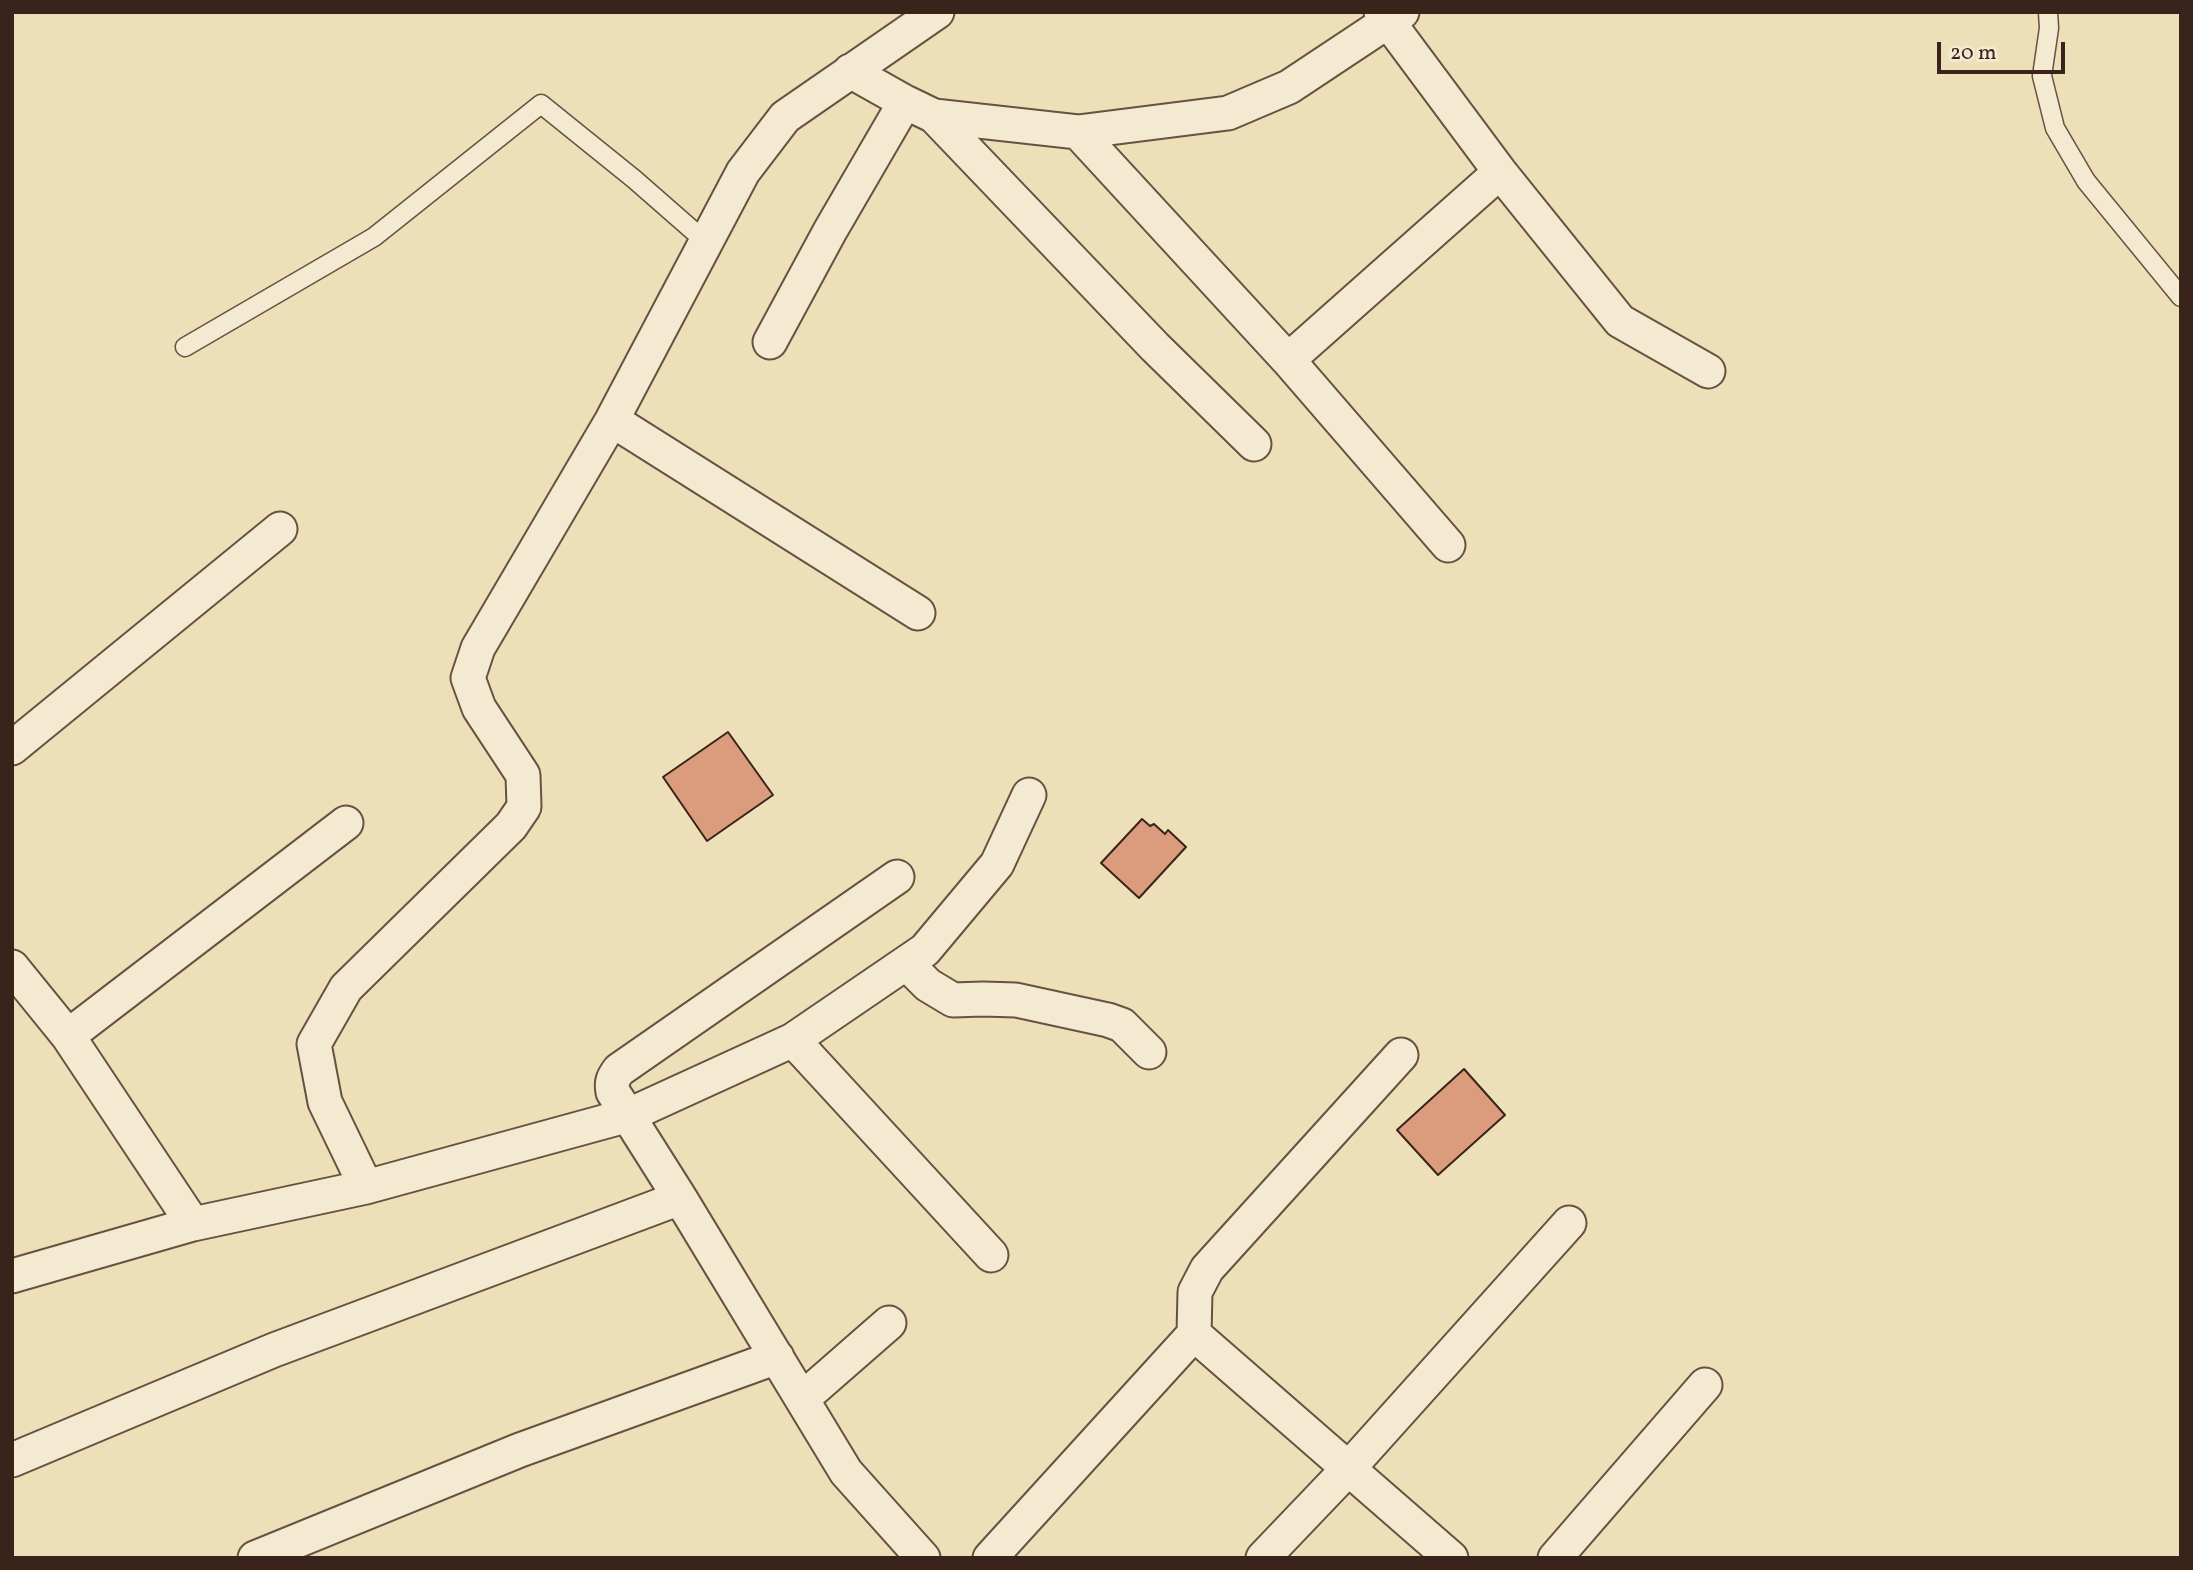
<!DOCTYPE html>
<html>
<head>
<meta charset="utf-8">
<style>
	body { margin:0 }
	#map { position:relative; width:2193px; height:1570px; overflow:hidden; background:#eddfb8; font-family:Vollkorn,serif }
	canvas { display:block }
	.frame { position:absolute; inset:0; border:14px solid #39231b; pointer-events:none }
	.scale { position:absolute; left:1937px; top:42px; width:128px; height:32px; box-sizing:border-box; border:4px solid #39231b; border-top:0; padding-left:9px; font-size:21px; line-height:24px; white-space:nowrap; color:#39231b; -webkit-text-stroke:5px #f3ead1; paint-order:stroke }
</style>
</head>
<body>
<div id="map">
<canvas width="2193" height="1570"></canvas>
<div class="frame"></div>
<div class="scale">20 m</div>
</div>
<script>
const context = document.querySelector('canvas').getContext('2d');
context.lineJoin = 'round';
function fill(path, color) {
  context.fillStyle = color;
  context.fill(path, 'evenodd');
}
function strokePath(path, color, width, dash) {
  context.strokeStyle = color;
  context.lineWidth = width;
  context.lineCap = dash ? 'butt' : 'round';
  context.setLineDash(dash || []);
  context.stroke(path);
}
const building = new Path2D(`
	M728,732L773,795L707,841L663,777Z
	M1142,819L1150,826L1154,824L1165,834L1168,830L1186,847L1139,898L1101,863Z
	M1464,1069L1505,1115L1438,1175L1397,1130Z`);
fill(building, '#db9b7d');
strokePath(building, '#39231b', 2);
const lane = new Path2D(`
	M2048,12L2049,28L2042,76L2055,128L2086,181L2181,297
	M185,347L374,237L541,104L634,179L706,242`);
const street = new Path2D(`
	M1381,12L1500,172L1620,321L1708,371
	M850,71L905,102L934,116L1078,132L1228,113L1289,87L1402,12
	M934,116L1155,347L1254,444
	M1078,132L1288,360L1448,545
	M770,342L830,231L905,102
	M1288,360L1500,172
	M612,420L918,613
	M12,748L280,529
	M897,877L619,1070C613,1078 611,1082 613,1092L680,1198L846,1472L923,1558
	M906,963L928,985L953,1000L983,999L1016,1000L1108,1020L1122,1025L1149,1052
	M12,967L68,1036L193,1224
	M68,1036L346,823
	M793,1040L991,1255
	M1401,1055L1207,1269L1195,1292L1194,1334L1451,1558
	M366,1187L325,1102L314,1044L346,988L511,826L524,807L523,775L479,708L468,678L478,648L612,420L743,172L785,117L937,12
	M12,1276L193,1224L366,1187L629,1115L793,1040L925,950L997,864L1029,795
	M802,1399L889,1323
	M12,1460L274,1350L680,1198
	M255,1558L520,1450L777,1357
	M990,1558L1194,1334
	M1263,1558L1348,1469L1569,1223
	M1555,1558L1705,1385`);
strokePath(lane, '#665242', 21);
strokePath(street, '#665242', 37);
strokePath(lane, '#f3ead1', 18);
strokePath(street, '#f3ead1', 33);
</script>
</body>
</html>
